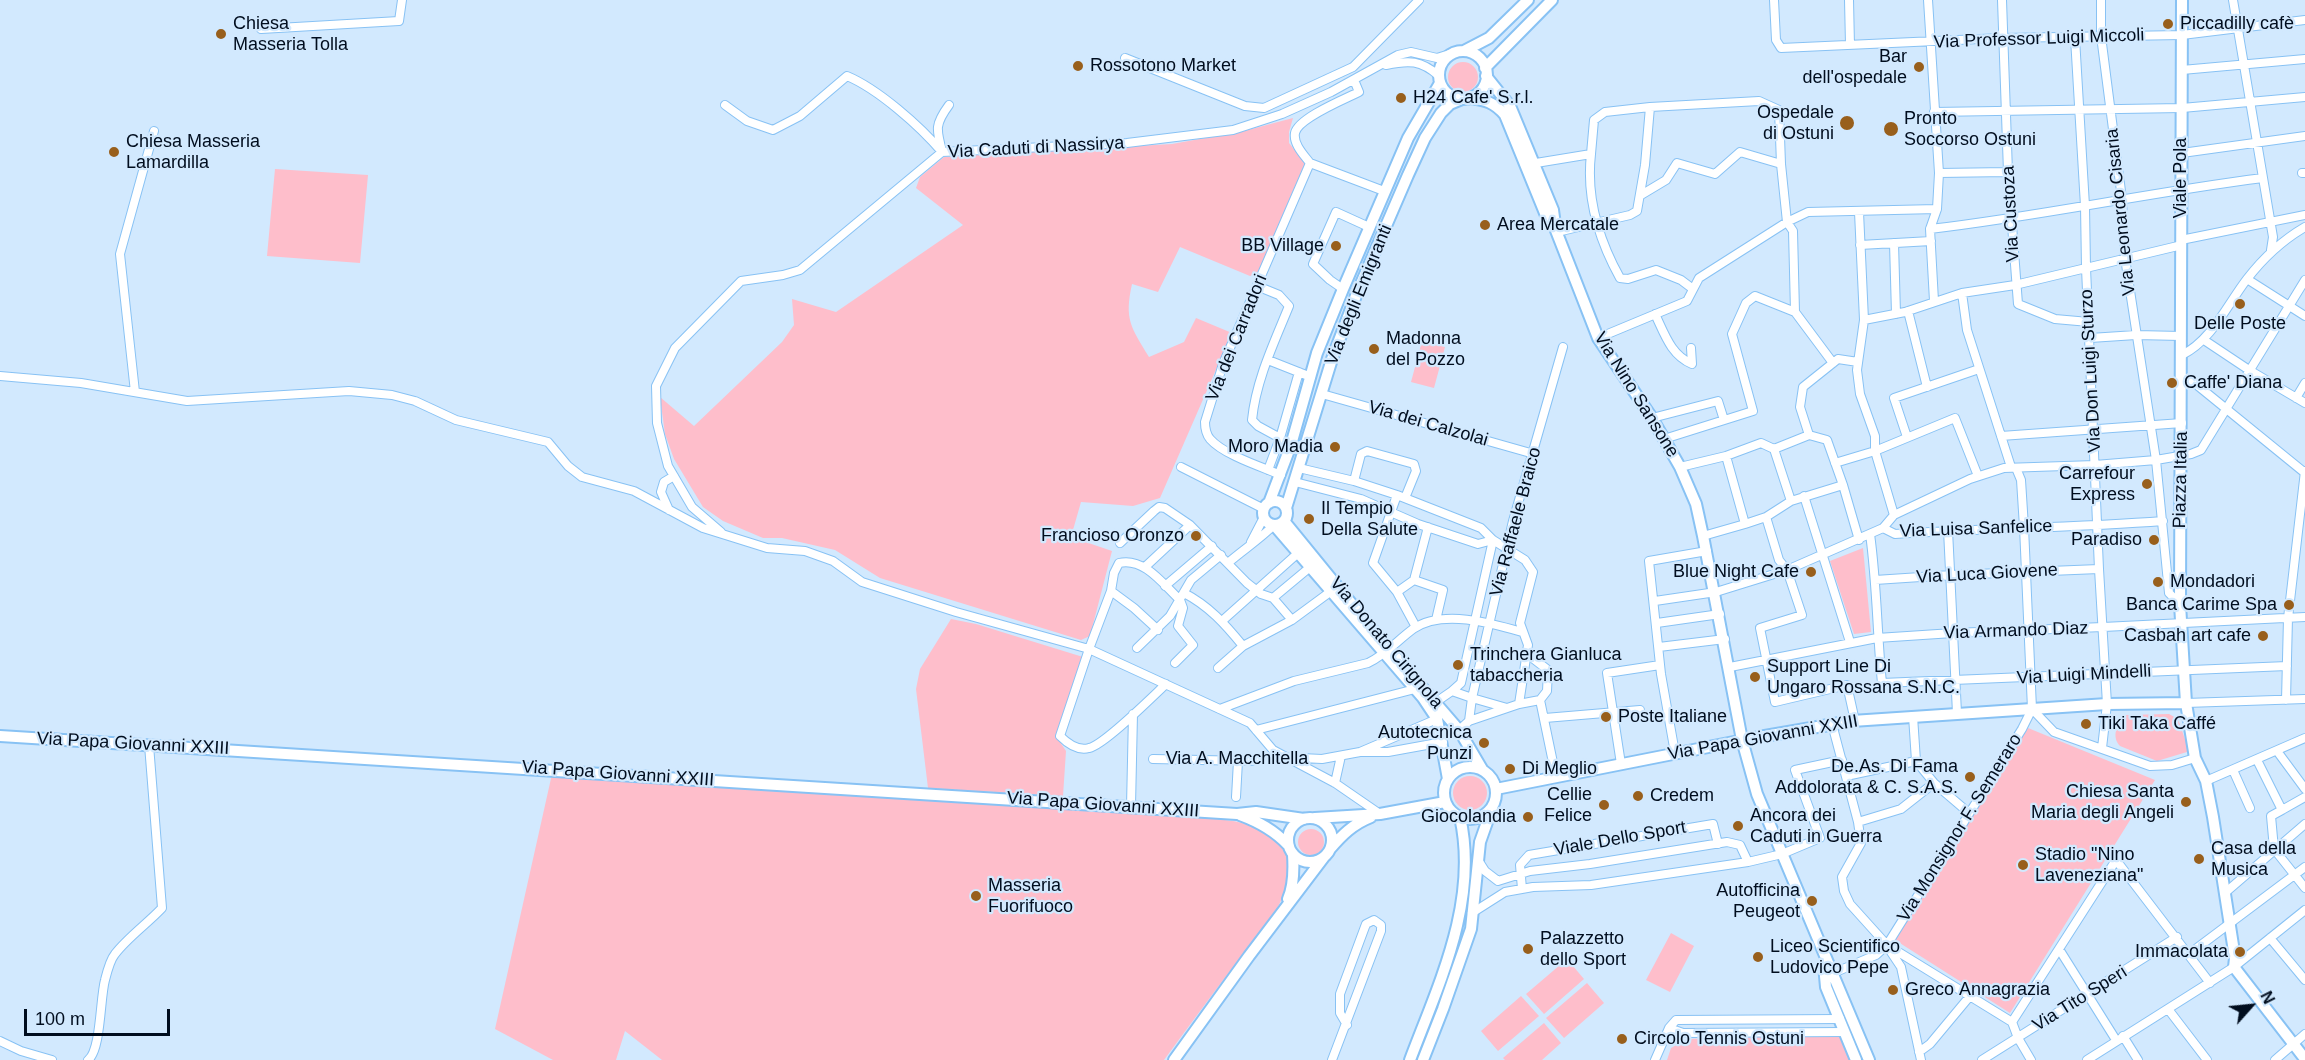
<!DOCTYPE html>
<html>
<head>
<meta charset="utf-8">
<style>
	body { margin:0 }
	#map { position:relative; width:2305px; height:1060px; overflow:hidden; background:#d2e9fe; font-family:Helvetica,sans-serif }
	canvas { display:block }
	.north { position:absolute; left:2221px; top:976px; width:60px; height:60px; -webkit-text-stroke:4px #d2e9fe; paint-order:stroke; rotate:63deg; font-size:16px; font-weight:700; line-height:24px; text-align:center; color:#000d1e }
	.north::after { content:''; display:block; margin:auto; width:21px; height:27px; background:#000d1e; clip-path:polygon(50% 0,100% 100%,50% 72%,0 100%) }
	.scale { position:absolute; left:24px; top:1009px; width:146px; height:27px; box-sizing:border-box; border:3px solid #000d1e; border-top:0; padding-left:8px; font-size:18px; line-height:21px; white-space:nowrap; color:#000d1e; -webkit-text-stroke:4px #d2e9fe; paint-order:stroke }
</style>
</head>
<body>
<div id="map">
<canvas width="2305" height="1060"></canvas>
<div class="north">N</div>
<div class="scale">100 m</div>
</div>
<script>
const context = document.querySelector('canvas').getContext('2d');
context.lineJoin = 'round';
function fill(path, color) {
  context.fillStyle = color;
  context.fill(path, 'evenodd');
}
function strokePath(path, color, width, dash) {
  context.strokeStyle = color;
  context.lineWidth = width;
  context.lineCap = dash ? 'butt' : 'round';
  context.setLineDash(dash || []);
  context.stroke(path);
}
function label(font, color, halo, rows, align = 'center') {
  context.font = font + ' Helvetica,sans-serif';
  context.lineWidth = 4.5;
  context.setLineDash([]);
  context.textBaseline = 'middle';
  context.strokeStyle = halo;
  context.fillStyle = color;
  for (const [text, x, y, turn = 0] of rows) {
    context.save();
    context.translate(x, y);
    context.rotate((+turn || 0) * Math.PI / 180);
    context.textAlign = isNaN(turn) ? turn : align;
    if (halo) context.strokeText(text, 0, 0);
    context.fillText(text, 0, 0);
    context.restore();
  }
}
fill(new Path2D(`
	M1448 77a15 15 0 1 1 30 0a15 15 0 1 1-30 0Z
	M1293,118L1289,132V143L1305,163L1258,273L1250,276L1180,247L1158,292L1132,284C1124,320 1131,327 1149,357L1184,342L1196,318L1232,333L1160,498L1133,506L1081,502L1071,537L1112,551L1090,636L1081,640L880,578L835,550L782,538H763L723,521L703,507L674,459L665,434L660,397L694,426L782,342L794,325L792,299L836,312L963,225L916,188L920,177L944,157L1172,144L1244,131Z
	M275,169L368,175L360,263L267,256Z
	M1422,341L1445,347L1434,388L1411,382Z
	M1863,548L1871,632L1854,634L1830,561Z
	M951,619L976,624L1083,657L1058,739L1066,751L1063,796L928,788L916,689L920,669Z
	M2169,714L2178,719L2188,748L2187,752L2157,761L2120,746C2111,737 2117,722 2126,715Z
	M2028,728L2155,780L2010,1013L1895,940Z
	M552,774L1154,813C1180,816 1243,818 1263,830C1278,838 1292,857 1289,875C1282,917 1246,950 1221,983C1202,1008 1183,1034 1164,1060H662L625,1031L616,1060H553L495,1029Z
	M1453 793a17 17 0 1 1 34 0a17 17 0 1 1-34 0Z
	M1298 842a13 13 0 1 1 26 0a13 13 0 1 1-26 0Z
	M1671,933L1694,946L1670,992L1646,980Z
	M1567,959L1584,979L1544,1014L1526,994Z
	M1587,983L1604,1003L1564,1038L1546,1018Z
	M1521,996L1539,1016L1498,1051L1481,1031Z
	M1544,1023L1561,1043L1542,1060H1505L1503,1058Z
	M1831,1035L1842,1036L1851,1060H1667L1671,1048L1687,1039Z`), '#febecb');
const street = new Path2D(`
	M1774,0L1776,40L1781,48L2002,38L2182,35L2305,20
	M1849,0L1850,45
	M1928,0L1939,173L1937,209L1930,229L1934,301
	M2002,0L2008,172L2018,304L2055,319L2089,322
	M2101,0V36L2122,199L2125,258L2156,460L2169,593L2180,604
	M2233,0L2273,237L2271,250
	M261,29L399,21L402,0
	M2075,38L2085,206L2086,268L2099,569L2107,704L2102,748
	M1125,58L1245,106L1264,108L1353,67L1419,0
	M1386,65C1409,60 1421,60 1439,76
	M2182,70L2305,59
	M725,105L747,121L773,130L800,116L847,76C878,89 920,126 942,152
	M1934,112L2182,108L2305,97
	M942,151C936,129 935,124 949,105
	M2182,153L2305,136
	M1591,154C1586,197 1599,240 1620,278L1628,279L1656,270L1681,280L1693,289
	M1310,163C1304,155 1293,144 1295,133C1298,118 1345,99 1359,92L1354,80
	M1310,163L1384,191
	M1530,164L1591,154L1594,120L1605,112L1650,107
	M1939,173L2008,172
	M2302,173H2305
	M1641,195L1666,180L1677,163L1715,174L1740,152L1781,164
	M1859,212L1864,320L1857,370L1860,394L1875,436V451L1894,515
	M1930,229C2042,216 2151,192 2263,178
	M1557,232L1630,215L1637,211L1645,165L1650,107L1759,101L1779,110L1781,164L1787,222L1793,231L1795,312L1833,363
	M2181,240L2305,215
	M1894,243L1896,314
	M1860,245L1931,241
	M2247,279L2305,316
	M1257,286L1279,295L1289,306C1274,343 1256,380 1252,420L1258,426L1280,438L1268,470
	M1343,289L1330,280L1313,264L1336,212L1369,227
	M1962,293L1967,330L2011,467
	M1908,311L1927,387
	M1655,314C1665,335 1671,355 1692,364L1691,348
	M1864,320L1905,312L1962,293L2015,285L2182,245
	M1598,338L1687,301L1699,278L1787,222L1808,212L1937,209
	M2090,338L2136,335L2181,336
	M2204,340L2249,370L2305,403
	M2182,355C2212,340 2227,305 2247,279C2264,257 2281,241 2305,227
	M1268,360L1311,377
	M1858,362L1838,359L1803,387L1800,407L1809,435L1827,440L1843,485L1859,540
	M0,376L81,383L187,401L349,391L392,395L415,401L456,420L548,442L568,466L582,477L634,491L703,528L767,548L805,551L833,561L862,582L956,612L1089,649L1250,723L1273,750L1335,783L1380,814
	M2182,377L2192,381L2305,473
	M135,392L120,254L154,131
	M1322,394L1534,454
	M2296,398L2305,383
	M1652,418L1718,401L1724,420
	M2001,436L2182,423
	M1907,437L1894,398L1979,369
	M1280,438L1299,372
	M1664,439L1753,411L1732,334L1746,303L1755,296L1795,312
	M1774,449L1791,501
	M1726,456L1745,524
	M1835,463L1875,451L1955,418L1978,476
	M1181,467L1264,509
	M1680,467L1726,456L1761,443L1774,449L1809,435
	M1299,468L1354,481L1397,495L1481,528L1493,540L1525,560L1533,572L1520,623L1528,645L1519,704
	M1281,475C1262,467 1224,455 1210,439C1206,434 1205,428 1205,422L1223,364L1310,163
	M1354,481L1361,454L1367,451L1414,464L1416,471L1405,498
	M1295,482L1361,499L1418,524L1478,544L1493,540
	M1397,495L1373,563L1397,592L1416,627
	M1804,496L1850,642
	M669,510L661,492L664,482L674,476
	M1766,517L1779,560L1787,570L1802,615L1760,628L1775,702L1847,685L1855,721
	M1883,528L1894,515L1970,479L2004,468L2095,465L2156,460L2191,454L2201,450L2305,280
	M1948,530L1957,713
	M721,532L692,507L668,466L657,423L656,386L675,348L741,281L783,275L800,270L942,152L1127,143L1233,130L1282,114L1331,92L1398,55L1411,52L1437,58L1456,52
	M1870,534C1877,584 1877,634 1882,683L2287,666
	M1703,536L1745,524L1766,517L1791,501L1843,485
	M1251,542L1264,517
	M1120,543L1154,511L1159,507L1165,508L1190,525L1247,583L1261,594L1273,598L1292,620
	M1228,563C1243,550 1260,539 1274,525
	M1145,567L1190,525
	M1414,580L1443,590L1436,620
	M1875,580L1951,575L2099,569
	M1165,586L1212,546
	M1111,591L1114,573L1119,563C1144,557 1163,584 1180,600L1183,608L1178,626L1193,645L1175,663
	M1397,592L1414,580L1428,527
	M1184,593C1209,606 1225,624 1243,646
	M1273,598L1309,568
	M1655,601L1716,592L1787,570L1883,528L1895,534C1984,528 2074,528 2163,521
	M1222,621L1297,554
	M1657,623L1720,614
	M1158,630L1134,608L1111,591L1089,649L1060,736C1067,743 1078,751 1089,748C1104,745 1152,697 1166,684
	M1659,647L1725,639
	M1137,648L1170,616L1191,580L1221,555
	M1526,653L1548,670L1547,691L1540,700
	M1730,667L1877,638L1953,633L2103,627L2305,617
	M1218,668L1243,646L1292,620L1330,592
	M1452,691L1461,683L1493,540
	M1540,700L1556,777
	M2286,700L2288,618L2305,471
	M1436,702L1452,691L1472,698L1469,721L1459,730
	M2186,703L2305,699
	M1507,708L1472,698L1513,521L1563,347
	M1220,709L1294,681L1368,663C1385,655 1398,640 1413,629C1442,609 1491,623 1522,632
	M2032,709L2054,732L2150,766L2172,765L2195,758
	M1913,716L1916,761L1934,783L1969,813
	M1545,718L1640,710
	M1469,721L1519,704L1540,700
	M1832,724L1858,822L1861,843L1842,877L1844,891L1850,904L1887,945L2012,1022
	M1256,730L1415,689
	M2277,751L2305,789
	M1362,752H1388L1443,742
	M1675,753L1661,674L1649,561L1707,551
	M1153,759L1250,761L1281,757L1322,759L1360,752L1437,719
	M2257,760L2282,810L2305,797
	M1621,764L1607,673L1660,665
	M2233,770L2250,808
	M1846,776L1916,761
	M2206,781L2305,738
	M1335,783L1341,756
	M1236,797L1238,761
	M1131,806L1133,714
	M2282,810L2271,816L2274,849L2305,888
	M1858,822L1901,809L1934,783
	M1478,860L1485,871L1498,881L1530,871L1590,864L1727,842L1740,845L1748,862
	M1522,889L1520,865L1529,855L1713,824L1718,844
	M2226,892L2305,824
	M1472,913L1505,892L1533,887L1591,885L1748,862L1782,854L1820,838L1795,770L1842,760
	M2270,938L2305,980
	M1887,946L1901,967L1921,1060
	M2059,949L2116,1040
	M2189,954L2305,867
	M1831,974L1876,955L1887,945L2022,729L2032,709L2024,527L2021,480L2016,468
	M2168,1009L2207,1060
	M2012,1022L2116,860L2210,983
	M2012,1022L2018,1038L2031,1060
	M1669,1028L1683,1033L1844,1032
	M2123,1036L2138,1060
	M0,1041L21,1051L52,1060
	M1919,1052L1930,1044L1970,996
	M88,1060C101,1051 100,998 105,980C107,972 110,960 115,954C127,938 148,923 162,908L149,745
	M1332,1060L1381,931V925L1374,920L1366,924L1340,994V1013L1347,1025
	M1655,1060L1669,1028L1676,1020L1840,1019
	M1982,1060L2177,937
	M2087,1060L2234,967L2305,910
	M2275,1060L2305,1034`);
const secondary = new Path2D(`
	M2182,0L2180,604L2186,703L2195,758L2206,781L2213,817L2235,958L2234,967L2305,1059
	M1464,51L1489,38L1528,0
	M1439 75a24 24 0 1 1 48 0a24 24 0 1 1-48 0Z
	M1485,68L1552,0
	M1486,76L1510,106L1553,210L1555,225
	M1470,98C1485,100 1494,102 1505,115L1545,213L1555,228L1598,338L1652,418L1680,467L1696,504L1703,536L1742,740L1757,794L1869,1060
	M1263 513a12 12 0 1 1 24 0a12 12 0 1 1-24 0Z
	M1269,503L1291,445L1317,353L1343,289L1408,138L1440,83
	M1286,508L1332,359L1357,293L1408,175L1425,138L1441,113L1450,104L1462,99
	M1284,521L1377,635L1459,730L1482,769
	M1274,525L1423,698L1437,719L1448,779
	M0,736L1237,814L1256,812L1304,819
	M1444 793a26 26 0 1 1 52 0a26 26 0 1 1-52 0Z
	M1496,789L1759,737L1852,721L2107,704L2186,703
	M1240,815C1259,822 1274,830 1288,845
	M1288 840a22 22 0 1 1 44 0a22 22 0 1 1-44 0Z
	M1315,818L1380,814L1445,802
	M1330,849C1342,835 1353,824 1371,817
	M1288,899C1294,885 1294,870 1293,855
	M1824,965L1826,987L1856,1060
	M1174,1060L1249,956L1324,857
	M1410,1060C1439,983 1479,901 1460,817
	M1423,1060L1443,1009L1471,929L1480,842L1492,808`);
strokePath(street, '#88c2f4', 10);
strokePath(secondary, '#88c2f4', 14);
strokePath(street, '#fff', 8);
strokePath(secondary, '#fff', 10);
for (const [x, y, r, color] of [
	[2168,24,6,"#985f1c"],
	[221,34,6,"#985f1c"],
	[1078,66,6,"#985f1c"],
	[1919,67,6,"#985f1c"],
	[1401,98,6,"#985f1c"],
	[1847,123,8,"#985f1c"],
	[1891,129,8,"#985f1c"],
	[114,152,6,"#985f1c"],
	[1485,225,6,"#985f1c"],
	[1336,246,6,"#985f1c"],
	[2240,304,6,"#985f1c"],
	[1374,349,6,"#985f1c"],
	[2172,383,6,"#985f1c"],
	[1335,447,6,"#985f1c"],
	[2147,484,6,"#985f1c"],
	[1309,519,6,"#985f1c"],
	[1196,536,6,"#985f1c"],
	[2154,540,6,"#985f1c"],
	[1811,572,6,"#985f1c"],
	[2158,582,6,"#985f1c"],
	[2289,605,6,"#985f1c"],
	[2263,636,6,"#985f1c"],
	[1458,665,6,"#985f1c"],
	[1755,677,6,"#985f1c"],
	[1606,717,6,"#985f1c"],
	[2086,724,6,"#985f1c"],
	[1484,743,6,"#985f1c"],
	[1510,769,6,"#985f1c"],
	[1970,777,6,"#985f1c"],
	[1638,796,6,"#985f1c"],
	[2186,802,6,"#985f1c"],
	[1604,805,6,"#985f1c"],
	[1528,817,6,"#985f1c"],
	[1738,826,6,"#985f1c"],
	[2199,859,6,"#985f1c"],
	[2023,865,6,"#985f1c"],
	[976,896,6,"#985f1c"],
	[1812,901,6,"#985f1c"],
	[1528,949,6,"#985f1c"],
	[2240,952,6,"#985f1c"],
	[1758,957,6,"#985f1c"],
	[1893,990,6,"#985f1c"],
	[1622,1039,6,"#985f1c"]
]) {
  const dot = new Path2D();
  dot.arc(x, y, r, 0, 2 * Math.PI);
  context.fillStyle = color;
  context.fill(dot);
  strokePath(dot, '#d2e9fe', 2);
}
label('18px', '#000d1e', '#d2e9fe', [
	["Chiesa",233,24],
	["Masseria Tolla",233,45],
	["Piccadilly cafè",2180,24],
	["Bar",1907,57,"right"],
	["dell'ospedale",1907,78,"right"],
	["Rossotono Market",1090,66],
	["H24 Cafe' S.r.l.",1413,98],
	["Ospedale",1834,113,"right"],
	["di Ostuni",1834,134,"right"],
	["Pronto",1904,119],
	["Soccorso Ostuni",1904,140],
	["Chiesa Masseria",126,142],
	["Lamardilla",126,163],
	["Area Mercatale",1497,225],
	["BB Village",1324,246,"right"],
	["Delle Poste",2240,324,"center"],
	["Madonna",1386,339],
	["del Pozzo",1386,360],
	["Caffe' Diana",2184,383],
	["Moro Madia",1323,447,"right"],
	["Carrefour",2135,474,"right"],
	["Express",2135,495,"right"],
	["Il Tempio",1321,509],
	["Della Salute",1321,530],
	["Francioso Oronzo",1184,536,"right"],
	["Paradiso",2142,540,"right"],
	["Blue Night Cafe",1799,572,"right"],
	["Mondadori",2170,582],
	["Banca Carime Spa",2277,605,"right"],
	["Casbah art cafe",2251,636,"right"],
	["Trinchera Gianluca",1470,655],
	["tabaccheria",1470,676],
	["Support Line Di",1767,667],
	["Ungaro Rossana S.N.C.",1767,688],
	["Poste Italiane",1618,717],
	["Tiki Taka Caffé",2098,724],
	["Autotecnica",1472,733,"right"],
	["Punzi",1472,754,"right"],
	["De.As. Di Fama",1958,767,"right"],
	["Addolorata & C. S.A.S.",1958,788,"right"],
	["Di Meglio",1522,769],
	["Chiesa Santa",2174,792,"right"],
	["Maria degli Angeli",2174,813,"right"],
	["Cellie",1592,795,"right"],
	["Felice",1592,816,"right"],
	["Credem",1650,796],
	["Ancora dei",1750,816],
	["Caduti in Guerra",1750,837],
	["Giocolandia",1516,817,"right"],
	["Casa della",2211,849],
	["Musica",2211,870],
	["Stadio \"Nino",2035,855],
	["Laveneziana\"",2035,876],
	["Masseria",988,886],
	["Fuorifuoco",988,907],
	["Autofficina",1800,891,"right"],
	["Peugeot",1800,912,"right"],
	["Palazzetto",1540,939],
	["dello Sport",1540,960],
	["Liceo Scientifico",1770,947],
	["Ludovico Pepe",1770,968],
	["Immacolata",2228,952,"right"],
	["Greco Annagrazia",1905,990],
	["Circolo Tennis Ostuni",1634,1039]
], 'left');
label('18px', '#000d1e', '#d2e9fe', [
	["Via Professor Luigi Miccoli",2039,39,-2],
	["Via Caduti di Nassirya",1036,148,-3],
	["Viale Pola",2181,178,-90],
	["Via Leonardo Cisaria",2121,212,-96],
	["Via Custoza",2011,214,-93],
	["Via degli Emigranti",1359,295,-68],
	["Via dei Carradori",1237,338,-68],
	["Via Don Luigi Sturzo",2091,371,-93],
	["Via Nino Sansone",1636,395,58],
	["Via dei Calzolai",1428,424,16],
	["Piazza Italia",2181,480,-89],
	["Via Raffaele Braico",1516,522,-75],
	["Via Luisa Sanfelice",1976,529,-2],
	["Via Luca Giovene",1987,574,-3],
	["Via Armando Diaz",2016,631,-2],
	["Via Donato Cirignola",1386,643,50],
	["Via Luigi Mindelli",2084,675,-3],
	["Via Papa Giovanni XXIII",1763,738,-10],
	["Via Papa Giovanni XXIII",133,744,3],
	["Via A. Macchitella",1237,759],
	["Via Papa Giovanni XXIII",618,774,4],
	["Via Papa Giovanni XXIII",1103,805,4],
	["Via Monsignor F. Semeraro",1960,828,-58],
	["Viale Dello Sport",1620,839,-10],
	["Via Tito Speri",2080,999,-32]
]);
</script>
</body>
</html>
